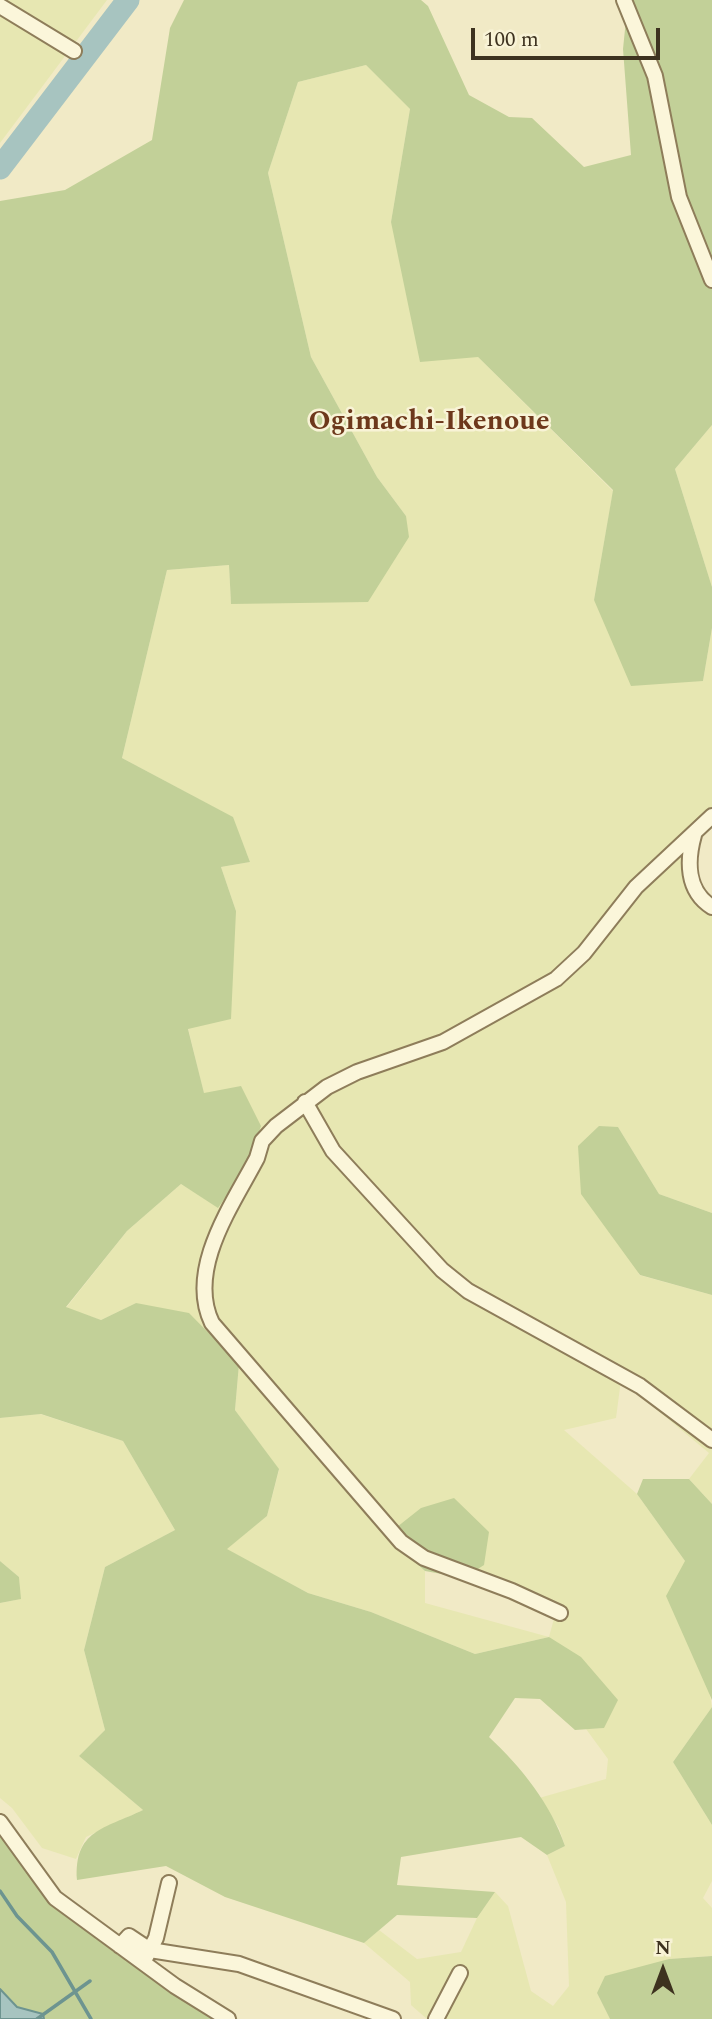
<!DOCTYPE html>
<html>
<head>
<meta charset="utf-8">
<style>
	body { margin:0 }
	#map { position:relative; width:712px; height:2019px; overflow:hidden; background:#f1eac6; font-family:Spectral,serif }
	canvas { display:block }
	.north { position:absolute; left:628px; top:1935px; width:70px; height:70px; -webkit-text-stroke:5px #f8f3d6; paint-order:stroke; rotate:0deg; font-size:19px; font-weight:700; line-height:28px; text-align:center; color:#3d321f }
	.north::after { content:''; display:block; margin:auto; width:24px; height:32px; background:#3d321f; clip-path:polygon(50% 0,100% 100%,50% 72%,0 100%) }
	.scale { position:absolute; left:471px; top:28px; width:189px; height:32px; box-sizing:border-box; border:4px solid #3d321f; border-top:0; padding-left:9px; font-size:21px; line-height:24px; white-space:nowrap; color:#3d321f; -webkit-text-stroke:5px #f8f3d6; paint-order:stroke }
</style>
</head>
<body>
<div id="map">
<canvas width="712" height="2019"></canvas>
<div class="north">N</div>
<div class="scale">100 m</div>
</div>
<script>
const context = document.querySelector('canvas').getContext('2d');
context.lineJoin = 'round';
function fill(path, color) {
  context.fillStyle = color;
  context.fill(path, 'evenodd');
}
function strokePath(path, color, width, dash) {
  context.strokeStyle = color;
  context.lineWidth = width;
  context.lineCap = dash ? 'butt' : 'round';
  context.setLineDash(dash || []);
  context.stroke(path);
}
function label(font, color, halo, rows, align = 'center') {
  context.font = font + ' Spectral,serif';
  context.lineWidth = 5;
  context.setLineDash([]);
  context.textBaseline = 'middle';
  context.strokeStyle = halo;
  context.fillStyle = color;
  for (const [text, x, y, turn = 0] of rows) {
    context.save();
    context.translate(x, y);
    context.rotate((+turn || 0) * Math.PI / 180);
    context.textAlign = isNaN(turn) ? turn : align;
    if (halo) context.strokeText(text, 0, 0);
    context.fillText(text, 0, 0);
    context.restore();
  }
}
fill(new Path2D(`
	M0,0H107L0,143Z
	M366,65L410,109L391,222L478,357L613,491L594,600L703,681L712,628V822L703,830L694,858L698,881L712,900V1213L659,1194L618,1127L639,1275L712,1295V1504L689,1479L709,1453L621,1380L616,1418L564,1430L637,1494L685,1561L712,1707L673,1762L712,1825V1881L703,1898L712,1908V1956L669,1959L597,1993L610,2019H427L411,2005L410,1982L364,1943L379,1930L417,1959L461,1952L477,1918L495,1892L508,1906L531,1991L553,2006L569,1986L566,1902L547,1855L565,1846L559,1828L539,1798L606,1779L608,1759L586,1729L604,1728L549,1637L475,1654L371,1612L308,1593L226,1549L267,1516L279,1470L235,1410L239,1364L136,1303L101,1320L66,1308L127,1231L181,1184L218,1207L204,1094L188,1028L236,911L221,867L250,862L232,817L122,758L167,570L229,565L231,603L406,516L377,477L311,357L268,173L298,82ZM396,1545L555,1615L549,1637L425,1603V1571Z
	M712,425V587L675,469Z
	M40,1414L123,1441L175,1530L105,1567L84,1650L105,1730L79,1756L143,1810L86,1837L76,1859L42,1848L12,1808L0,1798V1603L20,1599L19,1577L0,1561V1418Z`), '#e7e7b2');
fill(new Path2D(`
	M184,0H421L428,6L469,95L509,117L532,118L584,167L631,155L623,49L628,0H712V425L675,469L712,587V628L703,681L631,686L594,600L613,490L478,357L420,362L391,222L410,109L366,65L298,82L268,173L311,357L377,477L406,516L409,537L368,602L231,604L229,565L167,570L122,758L233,817L250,862L221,867L236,911L231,1019L188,1029L204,1093L241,1086L261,1126L248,1165L218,1208L181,1184L127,1231L66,1307L101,1320L136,1303L189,1313L239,1364L235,1410L279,1469L267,1516L227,1549L308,1593L371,1612L475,1654L549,1637L581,1657L618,1700L604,1728L575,1730L540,1699L515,1698L489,1737C521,1767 551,1804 565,1846L547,1855L521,1837L401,1857L397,1885L495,1892L477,1918L397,1915L364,1943L225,1897L166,1866L77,1880C74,1830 104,1829 143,1810L79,1756L105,1730L84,1650L105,1567L175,1530L123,1441L41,1414L0,1418V201L65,190L152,140L170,28Z
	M599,1126L618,1127L659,1194L712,1213V1295L640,1275L581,1194L578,1146Z
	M643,1479H689L712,1504V1700L666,1596L685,1561L637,1494Z
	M454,1498L489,1532L484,1565L464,1578L425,1571L396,1545L397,1527L421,1508Z
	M0,1561L19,1577L21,1599L0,1603Z
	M712,1707V1825L673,1762Z
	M0,1829L47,1901L189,2000L187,1992L238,2019H44L43,2014L17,2007L0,1989Z
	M712,1956V2019H610L597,1993L605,1976L669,1959Z`), '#c2d098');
const water = new Path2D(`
	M0,1989L17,2007L43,2014L44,2019H0Z`);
fill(water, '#a7c4c0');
strokePath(water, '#6d9490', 2);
strokePath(new Path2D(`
	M0,1891L17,1916L52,1952L91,2019
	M37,2019L90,1981`), '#6d9490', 3.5);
strokePath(new Path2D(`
	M0,168L128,0`), '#a7c4c0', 23);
const street = new Path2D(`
	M624,0L655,76L679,197L712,280
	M0,6L74,51
	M694,835C687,860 686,891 712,907
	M305,1102L333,1151L442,1270L468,1291L640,1386L712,1440
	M560,1613L512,1591L424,1558L401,1542L212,1323C186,1269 233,1204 257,1158L262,1141L276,1126L327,1087L357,1072L443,1042L556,979L584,953L636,887L712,816
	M0,1822L55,1898L175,1986L228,2019
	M120,1946L129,1936L150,1950L239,1964L393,2019
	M146,1957L156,1938L169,1883
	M436,2019L460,1973`);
strokePath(street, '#8e7d5a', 18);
strokePath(street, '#fbf6da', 14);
label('bold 28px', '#6d381b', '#f8f3d6', [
	["Ogimachi-Ikenoue",429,424]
]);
</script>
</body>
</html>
